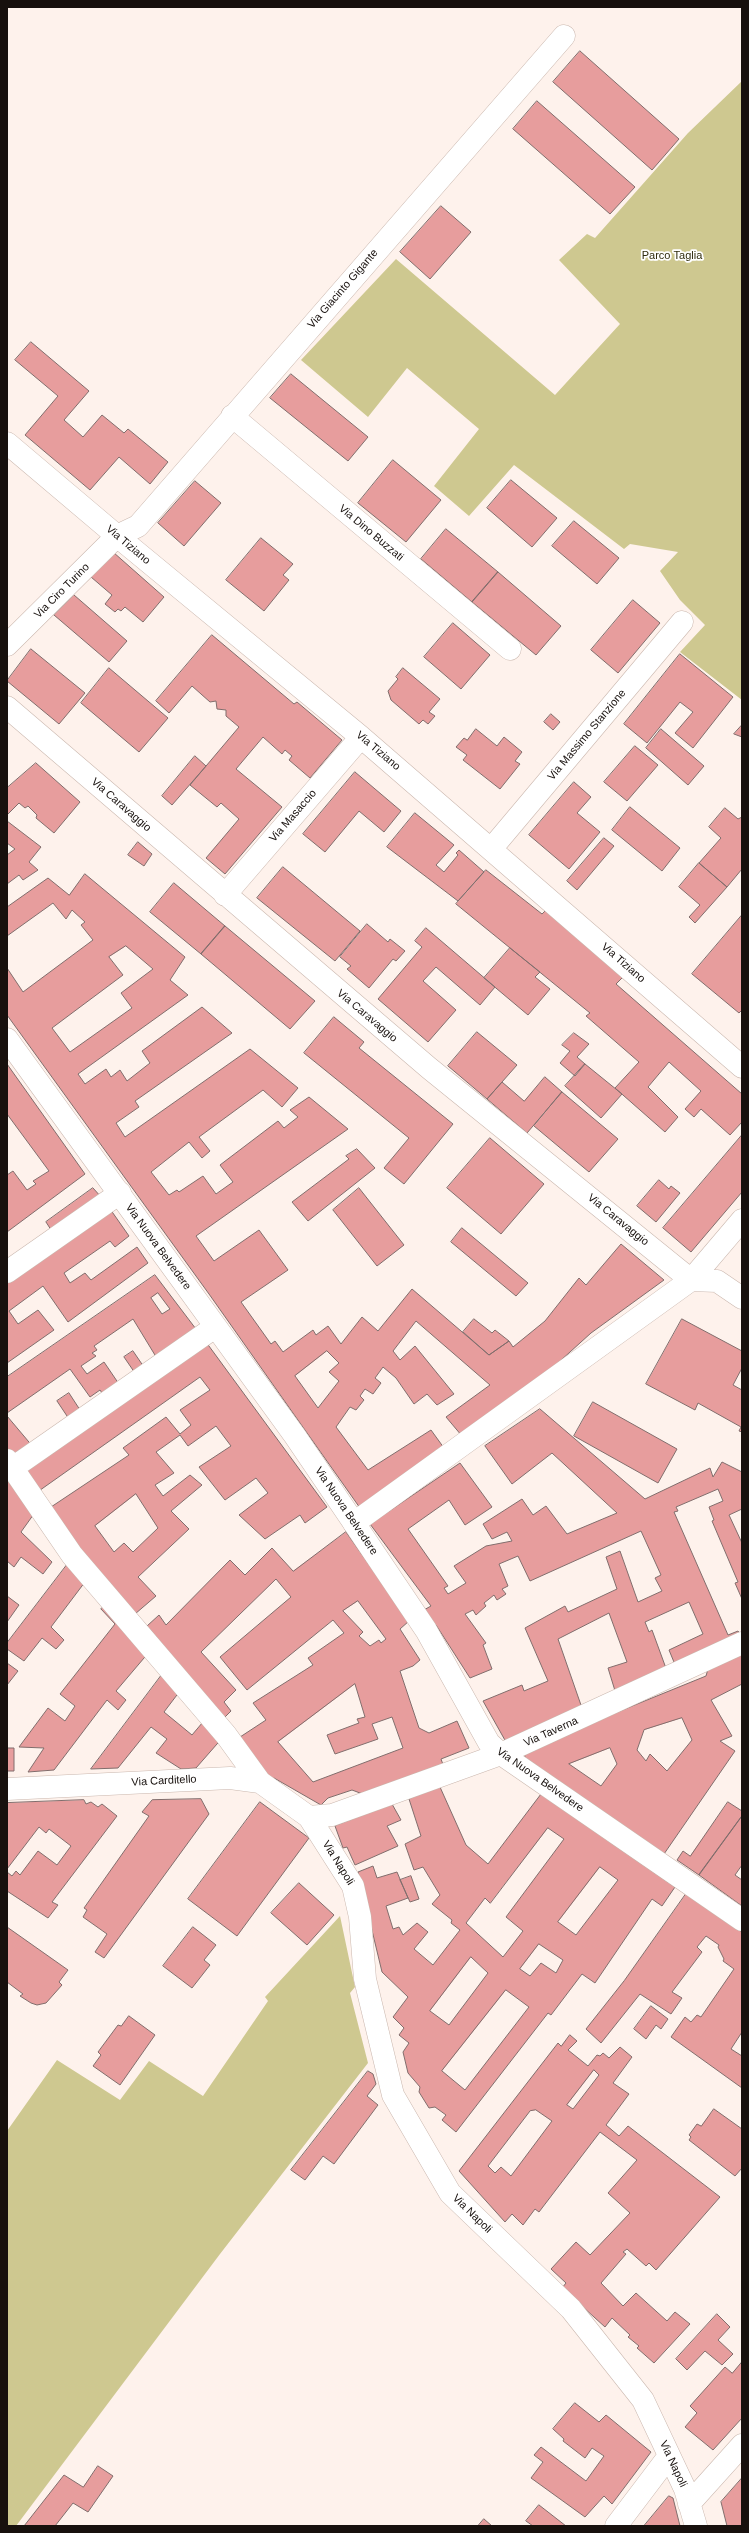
<!DOCTYPE html>
<html>
<head>
<meta charset="utf-8">
<style>
	body { margin:0 }
	#map { position:relative; width:749px; height:2533px; overflow:hidden; background:#fef2ec; font-family:Helvetica,sans-serif }
	canvas { display:block }
	.frame { position:absolute; inset:0; border:8px solid #17100d; pointer-events:none }
</style>
</head>
<body>
<div id="map">
<canvas width="749" height="2533"></canvas>
<div class="frame"></div>
</div>
<script>
const context = document.querySelector('canvas').getContext('2d');
context.lineJoin = 'round';
function fill(path, color) {
  context.fillStyle = color;
  context.fill(path, 'evenodd');
}
function strokePath(path, color, width, dash) {
  context.strokeStyle = color;
  context.lineWidth = width;
  context.lineCap = dash ? 'butt' : 'round';
  context.setLineDash(dash || []);
  context.stroke(path);
}
function label(font, color, halo, rows, align = 'center') {
  context.font = font + ' Helvetica,sans-serif';
  context.lineWidth = 3.5;
  context.setLineDash([]);
  context.textBaseline = 'middle';
  context.strokeStyle = halo;
  context.fillStyle = color;
  for (const [text, x, y, turn = 0] of rows) {
    context.save();
    context.translate(x, y);
    context.rotate((+turn || 0) * Math.PI / 180);
    context.textAlign = isNaN(turn) ? turn : align;
    if (halo) context.strokeText(text, 0, 0);
    context.fillText(text, 0, 0);
    context.restore();
  }
}
fill(new Path2D(`
	M742,81V700L680,652L705,625L680,600L660,571L678,552L630,544L624,549L514,465L469,516L434,486L479,429L407,368L368,417L301,360L396,259L555,395L620,324L559,260L587,234L595,238L688,133Z
	M340,1916L355,1987L350,1993L368,2063L220,2254L16,2526H7V2131L57,2060L120,2100L149,2061L203,2096L268,2001L265,1997Z`), '#cec890');
const building = new Path2D(`
	M580,51L679,139L652,170L553,82Z
	M537,101L635,187L610,214L513,129Z
	M441,206L471,232L430,279L400,252Z
	M31,342L89,391L64,420L83,437L102,415L124,433L128,429L168,462L150,484L119,457L90,490L25,435L58,396L15,360Z
	M291,374L368,437L348,461L270,398Z
	M393,460L441,500L406,542L358,503Z
	M511,480L557,518L532,547L487,508Z
	M195,481L221,503L184,546L158,523Z
	M574,521L619,558L597,584L552,546Z
	M446,529L498,572L472,602L421,559Z
	M261,538L293,564L283,575L289,580L264,611L226,580Z
	M113,552L164,597L143,622L125,607L121,611L118,609L115,612L105,604L112,595L91,577Z
	M498,572L561,626L536,655L472,602Z
	M74,595L127,641L109,662L54,615Z
	M633,600L660,623L618,673L591,650Z
	M453,623L490,655L461,689L424,657Z
	M212,635L294,704L297,702L342,740L310,778L289,760L292,756L285,750L282,754L263,737L236,769L282,807L225,874L206,858L239,819L221,803L217,807L190,785L239,727L226,716V710L217,709L216,701L210,702L192,686L169,713L156,701Z
	M31,649L85,693L59,724L7,681Z
	M680,654L733,697L693,748L675,733L693,712L680,702L647,743L624,724Z
	M109,668L168,718L139,752L81,703Z
	M403,668L440,699L429,712L435,716L428,724L423,720L419,724L391,700L388,691L398,679L396,677Z
	M551,714L560,722L553,730L544,722Z
	M742,725V737L734,734Z
	M476,729L497,746L504,737L522,752L515,761L520,764L500,789L463,760L467,755L456,747L464,738L467,740Z
	M661,729L704,766L688,785L646,748Z
	M635,746L658,765L627,801L604,782Z
	M195,756L206,766L172,805L162,796Z
	M36,763L80,802L54,833L36,818L37,815L28,806L25,808L19,803L7,815V788Z
	M355,772L401,811L384,832L359,811L325,852L303,834Z
	M574,782L591,797L577,813L600,832L569,869L529,835Z
	M630,807L680,848L662,871L612,830Z
	M725,808L738,819L742,817V869L727,887L699,863L721,838L709,827Z
	M415,813L454,845L436,865L444,872L458,855L456,853L459,850L484,872L458,901L387,847Z
	M7,821L41,847L29,862L38,870L23,880L19,875L7,884V855L15,849L7,843Z
	M604,838L614,846L577,890L567,881Z
	M138,842L152,854L144,866L128,855Z
	M699,863L727,887L695,923L689,917L700,905L679,887Z
	M283,867L360,931L335,961L257,898Z
	M486,870L542,914L546,910L623,977L616,984L742,1094V1122L730,1135L701,1109L694,1117L685,1109L701,1091L669,1062L648,1087L678,1117L665,1132L615,1088L639,1062L586,1016L590,1013L456,904Z
	M85,874L185,957L170,980L188,995L78,1074L85,1084L106,1069L111,1077L120,1070L127,1081L150,1063L142,1051L202,1007L232,1033L135,1101L139,1107L116,1123L125,1137L250,1049L298,1088L282,1107L263,1090L199,1137L210,1151L202,1158L189,1142L151,1172L169,1195L177,1190L179,1192L203,1176L216,1194L233,1182L220,1165L278,1121L284,1128L298,1117L290,1110L309,1097L348,1129L196,1236L214,1261L259,1230L288,1270L241,1302L271,1344L275,1341L283,1352L313,1330L316,1335L328,1326L341,1344L362,1317L378,1331L412,1289L489,1355L509,1341L513,1347L545,1321L579,1278L586,1285L621,1244L664,1280L591,1333L528,1390L462,1436L446,1417L490,1385L416,1321L393,1351L400,1360L415,1346L454,1394L437,1405L427,1394L414,1404L396,1378L383,1367L375,1378L381,1383L373,1394L365,1389L360,1396L364,1400L356,1410L350,1407L336,1427L368,1470L431,1430L444,1448L360,1508L209,1294L7,1015V968L23,992L93,940L81,925L85,922L72,910L66,919L53,903L7,936V907L48,878L69,895ZM126,946L153,969L121,993L132,1008L70,1052L52,1028L123,975L109,957ZM327,1351L339,1363L329,1372L339,1381L318,1408L295,1376Z
	M174,883L225,926L201,954L150,912Z
	M742,915V1010L739,1013L692,974Z
	M367,924L388,942L390,939L405,951L396,961L393,959L369,988L347,969L351,966L340,957Z
	M225,926L315,1001L290,1029L201,954Z
	M426,928L495,987L480,1005L436,967L423,981L456,1010L428,1042L378,999L422,947L415,941Z
	M510,948L540,972L535,977L550,989L528,1015L484,978Z
	M334,1017L364,1042L359,1048L453,1124L404,1184L384,1168L409,1138L304,1053Z
	M477,1032L517,1065L487,1099L448,1066Z
	M574,1033L589,1044L577,1057L585,1064L575,1076L560,1063L570,1051L562,1045Z
	M7,1064L85,1174L7,1232V1175L13,1171L27,1190L36,1184L33,1181L49,1171L7,1114Z
	M585,1064L622,1094L601,1118L565,1086Z
	M545,1077L562,1092L527,1133L487,1099L502,1082L524,1101Z
	M562,1092L618,1139L589,1172L534,1126Z
	M742,1135V1192L691,1252L663,1228Z
	M490,1138L544,1184L501,1234L447,1188Z
	M357,1149L375,1168L308,1221L292,1202L349,1159L346,1156Z
	M659,1180L669,1189L671,1186L680,1193L656,1222L637,1206Z
	M93,1188L102,1198L53,1233L46,1222Z
	M359,1188L404,1245L377,1266L333,1210Z
	M108,1206L129,1236L115,1247L110,1241L64,1273L70,1283L85,1273L91,1280L137,1247L148,1263L68,1322L43,1286L9,1311L18,1324L38,1310L54,1330L7,1363V1278Z
	M462,1228L528,1283L516,1296L451,1242Z
	M155,1275L199,1333L158,1360L133,1319L94,1346L97,1350L92,1353L96,1356L81,1366L87,1374L104,1362L121,1387L106,1399L100,1390L90,1397L70,1369L7,1413V1377ZM158,1293L170,1309L162,1314L151,1298Z
	M474,1319L492,1333L495,1330L509,1341L489,1355L463,1332Z
	M682,1319L742,1351V1368L733,1385L742,1390V1432L739,1431L741,1427L698,1403L695,1410L646,1384Z
	M206,1342L327,1507L305,1523L300,1515L265,1539L239,1515L268,1493L256,1478L225,1500L199,1467L231,1446L216,1426L188,1446L180,1435L156,1452L174,1473L155,1485L163,1496L190,1475L202,1485L171,1511L189,1529L138,1577L156,1596L135,1614L102,1579L51,1507L129,1455L123,1448L166,1417L180,1434L191,1425L180,1410L210,1390L200,1377L36,1493L19,1471ZM136,1494L158,1528L133,1552L124,1543L114,1552L95,1526Z
	M133,1351L146,1370L137,1376L124,1357Z
	M69,1393L82,1413L71,1422L57,1401Z
	M593,1402L677,1449L658,1483L574,1436Z
	M540,1409L645,1499L710,1468L713,1477L722,1462L742,1472V1509L729,1515L742,1543V1599L735,1583L738,1582L712,1521L714,1520L709,1507L723,1501L718,1489L676,1507L678,1511L674,1512L728,1635L738,1631L742,1637L676,1667L669,1650L703,1634L689,1602L645,1622L649,1632L652,1630L667,1671L616,1694L608,1668L627,1662L609,1613L558,1639L582,1708L506,1742L483,1701L522,1685L524,1691L548,1681L525,1628L565,1606L568,1612L617,1589L606,1557L620,1551L638,1602L662,1591L655,1578L661,1575L641,1531L530,1581L518,1556L499,1564L508,1586L502,1589L506,1594L497,1600L494,1595L484,1603L486,1606L476,1615L473,1610L465,1614L486,1643L483,1645L492,1669L470,1678L436,1625L422,1611L431,1606L370,1524L460,1463L492,1507L465,1525L449,1500L408,1529L448,1586L444,1588L448,1594L466,1583L454,1566L486,1546L512,1541L507,1532L492,1539L483,1524L522,1499L533,1515L546,1506L567,1534L617,1513L552,1453L512,1484L485,1446Z
	M7,1416L34,1448L15,1462L7,1454Z
	M7,1476L36,1511L21,1532L52,1562L43,1574L21,1557L14,1567L7,1561Z
	M346,1532L409,1621L400,1629L420,1660L413,1666L400,1671L419,1728L429,1733L457,1721L469,1748L441,1759L445,1770L368,1796L352,1790L328,1798L321,1805L274,1778L270,1781L237,1739L266,1720L253,1703L313,1665L308,1658L344,1633L333,1620L247,1690L220,1657L291,1597L276,1579L201,1652L236,1690L224,1702L231,1711L224,1718L147,1626L159,1615L166,1625L230,1560L245,1575L272,1548L293,1571ZM358,1601L386,1639L381,1643L379,1640L370,1646L359,1636L363,1632L343,1611ZM355,1684L365,1717L357,1719L359,1723L327,1735L335,1754L378,1739L372,1724L392,1717L403,1748L313,1782L278,1742Z
	M73,1557L88,1578L51,1627L64,1640L56,1649L42,1638L24,1661L7,1649V1643Z
	M7,1596L19,1605L7,1622Z
	M108,1604L150,1651L116,1691L126,1700L118,1710L107,1700L54,1770L28,1772L44,1748L19,1747L48,1708L65,1721L75,1706L60,1694L115,1624L101,1609Z
	M742,1652V1684L711,1700L732,1736L720,1741L735,1751L664,1854L525,1758L524,1750L706,1676L708,1669ZM682,1718L692,1740L667,1771L650,1754L646,1761L637,1750L644,1730ZM610,1748L617,1764L601,1786L569,1764Z
	M7,1663L18,1671L7,1685Z
	M167,1668L183,1687L164,1712L192,1735L208,1716L224,1736L196,1768L181,1769L156,1753L167,1739L151,1727L118,1768L91,1769Z
	M7,1748H14V1771H7Z
	M440,1787L466,1845L488,1864L541,1794L675,1887L662,1906L652,1899L595,1983L582,1974L551,2015L548,2013L456,2132L442,2120L446,2115L435,2107L429,2108L419,2092L420,2087L408,2073L403,2052L409,2043L399,2035L404,2028L393,2017L408,1997L382,1972L358,1872L373,1866L377,1878L397,1872L408,1898L386,1906L393,1929L399,1927L403,1935L417,1923L428,1932L414,1949L433,1965L460,1930L451,1923L452,1920L432,1904L440,1895L423,1867L414,1870L405,1844L421,1836L409,1799ZM548,1828L564,1839L506,1917L523,1931L503,1957L466,1923L485,1898L490,1903ZM600,1867L618,1880L576,1935L558,1922ZM539,1944L563,1960L556,1973L541,1963L530,1976L520,1969ZM471,1957L488,1973L449,2025L430,2011ZM506,1990L529,2007L465,2090L442,2071Z
	M201,1799L209,1814L104,1958L95,1952L107,1934L83,1917L87,1910L84,1908L149,1816L142,1812L152,1800Z
	M84,1800L86,1804L91,1802L98,1807L102,1804L117,1816L52,1902L58,1905L48,1918L7,1891V1872L12,1876L16,1871L20,1875L38,1851L57,1865L71,1846L49,1829L46,1833L39,1827L7,1869V1803Z
	M260,1802L309,1838L237,1936L188,1899Z
	M728,1802L742,1811V1816L699,1875L677,1860L683,1851L690,1856Z
	M392,1804L401,1820L387,1826L398,1846L355,1865L347,1847L343,1848L335,1826Z
	M742,1816V1865L735,1875L742,1880V1906L699,1875Z
	M411,1876L419,1899L410,1902L400,1880Z
	M299,1883L334,1915L307,1945L271,1913Z
	M686,1894L742,1932V2032L731,2049L742,2056V2088L671,2037L685,2017L691,2022L697,2015L701,2017L734,1969L723,1961L724,1959L718,1947L719,1945L706,1936L697,1947L702,1952L672,1992L682,1998L671,2014L640,1994L601,2043L586,2029L624,1981Z
	M7,1927L68,1970L59,1982L62,1985L46,2003L37,2005L31,2003L20,1996L23,1994L7,1982Z
	M193,1927L216,1945L204,1960L210,1965L192,1988L163,1966Z
	M651,2006L668,2019L661,2029L656,2025L646,2039L634,2029Z
	M129,2016L155,2035L120,2085L93,2066L101,2055L98,2052L118,2025L121,2026Z
	M570,2035L577,2041L568,2050L588,2066L597,2055L600,2056L603,2053L609,2058L620,2047L632,2057L613,2083L629,2094L606,2125L619,2136L628,2126L720,2197L656,2270L649,2263L646,2266L627,2249L623,2252L626,2254L601,2283L623,2306L636,2293L667,2321L675,2312L690,2324L654,2363L637,2348L639,2346L628,2337L630,2335L612,2318L605,2327L562,2288L566,2283L551,2269L576,2242L590,2255L630,2213L608,2193L637,2160L600,2132L539,2212L535,2209L523,2225L512,2214L505,2222L459,2171L558,2043L561,2046ZM594,2070L599,2075L573,2109L567,2105ZM536,2110L552,2121L511,2176L501,2167L495,2173L488,2166L530,2111Z
	M368,2071L373,2074L376,2084L367,2096L378,2105L334,2164L323,2156L305,2180L291,2170Z
	M714,2109L742,2129V2168L735,2176L689,2140L691,2137L689,2135L697,2124L701,2126Z
	M717,2314L730,2327L718,2340L733,2354L722,2365L705,2351L687,2370L676,2359Z
	M742,2362V2418L713,2450L685,2427L697,2413L690,2406L725,2367L732,2373Z
	M575,2403L599,2422L606,2415L651,2452L612,2504L604,2496L585,2517L531,2478L543,2462L534,2455L541,2447L586,2481L604,2456L592,2448L585,2458L563,2441L564,2439L553,2429Z
	M98,2466L113,2476L88,2512L73,2503L55,2526H24L64,2475L83,2487Z
	M742,2478V2526H727L721,2502Z
	M669,2496L673,2498L680,2526H644Z
	M539,2505L566,2526H533L526,2521Z
	M484,2519L492,2526H478Z`);
fill(building, '#e79d9d');
strokePath(building, '#816d6c', 1);
const street = new Path2D(`
	M232,416L510,649
	M7,443L117,536L361,737L742,1067
	M7,645L117,536L138,526L564,36
	M7,707L429,1068L691,1280L717,1281L742,1298
	M492,848L682,622
	M225,895L361,737
	M7,1272L120,1193
	M7,1460L72,1555L226,1735L260,1782
	M14,1467L215,1327
	M354,1523L691,1280L742,1220
	M7,1789L230,1778L260,1782L309,1817L353,1886L360,1917L365,1979L393,2095L450,2193L571,2309L643,2400L685,2489L696,2526
	M309,1817L332,1815L501,1754L742,1643
	M689,2504L742,2445
	M616,2526L669,2456`);
const secondary = new Path2D(`
	M7,1039L295,1436L354,1523L426,1630L489,1743L501,1754L742,1920`);
strokePath(street, '#cab7ae', 23);
strokePath(secondary, '#cab7ae', 23);
strokePath(street, '#fff', 22);
strokePath(secondary, '#fff', 22);
label('11px', '#302c0e', '#fff', [
	["Parco Taglia",672,256]
]);
label('11px', '#17100d', '#fff', [
	["Via Giacinto Gigante",343,289,-49],
	["Via Dino Buzzati",371,533,40],
	["Via Tiziano",128,545,40],
	["Via Ciro Turino",62,591,-45],
	["Via Massimo Stanzione",587,735,-50],
	["Via Tiziano",378,751,40],
	["Via Caravaggio",121,805,41],
	["Via Masaccio",293,816,-49],
	["Via Tiziano",623,963,41],
	["Via Caravaggio",367,1016,40],
	["Via Caravaggio",618,1220,39],
	["Via Nuova Belvedere",158,1247,54],
	["Via Nuova Belvedere",346,1511,56],
	["Via Taverna",551,1732,-24],
	["Via Nuova Belvedere",540,1780,35],
	["Via Carditello",164,1781,-3],
	["Via Napoli",338,1863,58],
	["Via Napoli",472,2214,44],
	["Via Napoli",673,2464,65]
]);
</script>
</body>
</html>
